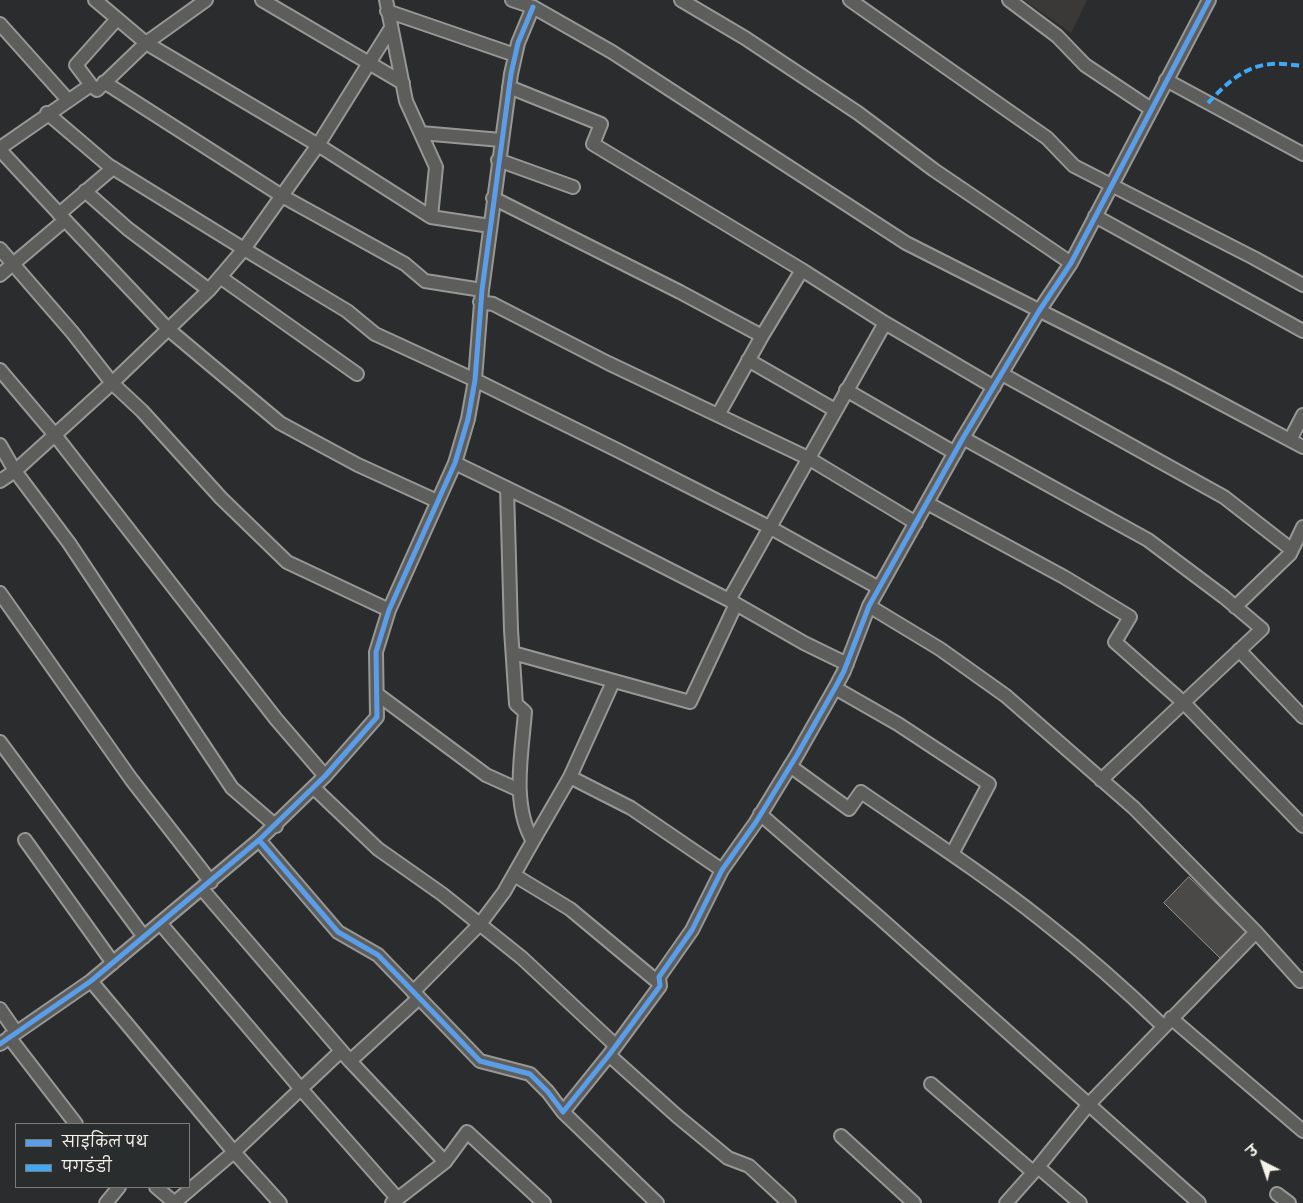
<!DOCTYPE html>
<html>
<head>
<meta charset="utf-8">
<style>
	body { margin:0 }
	#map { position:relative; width:1303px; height:1203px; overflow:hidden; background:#2b2c2d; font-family:Itim,"Playpen Sans Deva",sans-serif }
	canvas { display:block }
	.legend { position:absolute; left:15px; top:1123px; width:175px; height:65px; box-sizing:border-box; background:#2a2d2e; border:1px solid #7b7b78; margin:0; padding:6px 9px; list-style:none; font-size:15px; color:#f4f1e8 }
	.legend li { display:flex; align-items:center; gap:10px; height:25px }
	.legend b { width:25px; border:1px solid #7b7b78 }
	.north { position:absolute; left:1238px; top:1138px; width:50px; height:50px; -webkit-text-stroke:4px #2a2d2e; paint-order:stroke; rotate:319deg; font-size:14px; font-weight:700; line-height:20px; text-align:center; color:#f4f1e8 }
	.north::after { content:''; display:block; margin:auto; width:18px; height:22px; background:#f4f1e8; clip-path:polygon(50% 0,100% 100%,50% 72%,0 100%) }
</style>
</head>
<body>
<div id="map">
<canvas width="1303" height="1203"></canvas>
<ul class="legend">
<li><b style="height:6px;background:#5a9eea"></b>साइकिल पथ</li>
<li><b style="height:6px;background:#3fa9f5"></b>पगडंडी</li>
</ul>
<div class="north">उ</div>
</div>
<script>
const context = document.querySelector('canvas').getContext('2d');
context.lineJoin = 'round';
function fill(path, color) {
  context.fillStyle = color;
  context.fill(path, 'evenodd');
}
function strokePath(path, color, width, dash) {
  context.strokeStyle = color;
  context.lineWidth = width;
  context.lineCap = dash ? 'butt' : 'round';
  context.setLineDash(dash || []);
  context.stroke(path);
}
fill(new Path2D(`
	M1024,0H1087L1071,33Z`), '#3b3938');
const building = new Path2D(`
	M1189,877L1247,933L1221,959L1164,903Z`);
fill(building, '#4b4948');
strokePath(building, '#979796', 1);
const minor = new Path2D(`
	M95,0L146,43L318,145L431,217L490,226
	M262,0L403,83
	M386,0L406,101L436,167L431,217
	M512,0L533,7L612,52L906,243L1173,378L1303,447
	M681,0L745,38L858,113L934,170L1071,263
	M850,0L1047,138L1074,166L1254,258L1303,285
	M1009,0L1057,36L1085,65L1151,109
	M387,11L515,55
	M0,24L68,100
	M1166,80L1303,154
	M104,82L282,196L405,264L425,281L482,290
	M91,85L76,65L117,19
	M509,87L601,124L593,144L802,270L885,323L994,387
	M47,113L108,165L244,249L347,311L375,334L475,380L619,451L769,527L879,588
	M421,133L501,140
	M0,148L91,85L97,90L146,43L206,0
	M0,150L65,220
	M498,160L573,187
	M85,191L128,229L209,290
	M493,198L680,292L762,336
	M59,214L113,168
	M1095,216L1303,331
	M0,249L72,332L112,383L142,411L221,498L287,562L389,610
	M0,275L65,220L168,329L280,423L358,465L437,501
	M220,277L357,374
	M480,302L493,304L608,363L808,458L916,523
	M748,360L835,410
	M0,370L55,435L276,719L325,776
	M1002,374L1224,497L1292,550
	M846,390L955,453
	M718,415L762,336L802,270
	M963,438L1148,540L1224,597L1262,629L1101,780
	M1290,440L1303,415
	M0,445L15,471L69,543L232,788L276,826
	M455,463L560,514L729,600L804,643L847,664
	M0,481L15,471L112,383L209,290L244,249L318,145L391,28
	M927,503L1064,577L1130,617L1115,642L1184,703L1303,826
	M0,593L131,779L211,882
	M729,600L885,323
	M869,606L940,649L1006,696L1134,808L1256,932L1089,1104L1038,1167L1006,1203
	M1235,607L1290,554L1303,527
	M1239,650L1303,717
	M513,653L690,702L736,604
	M835,688L898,724L989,784L952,854
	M377,694L486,775L519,790
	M0,742L144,937
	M790,766L849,809L861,792C922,834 985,875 1043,921C1085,954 1125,989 1163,1026
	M570,777L631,808L722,870
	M314,788L378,849L442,894L522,958L615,1045
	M760,814L880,918L1199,1203
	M25,840L113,963
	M259,840L338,932L378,955L480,1061L530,1074L548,1092L563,1112L609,1055L660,986L659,977L692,930L722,870L756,822L797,755L835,688L844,671L869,606L963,438L1039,311L1071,263L1209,0
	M533,841L570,777L613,682
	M514,875L570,909L659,983
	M202,889L350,1061L445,1162L467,1132L544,1203
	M160,923L301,1089L397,1198
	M1256,932L1300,981L1303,979
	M91,981L234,1152L280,1203
	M413,992L480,924L504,892L533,841C511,805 522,752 525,712L516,704L511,630L507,488
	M0,1009L16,1032
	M1171,1018L1303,1131
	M9,1037L76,1124
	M0,1044L91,981L259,840L325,776L377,717L376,652L389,610L455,463L468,419L475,380L482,290L511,74L518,43L533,7
	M609,1055L677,1116L728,1158L749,1166L789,1203
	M350,1061L419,998
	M931,1084L1033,1172
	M563,1112L657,1203
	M841,1136L914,1203
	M1038,1167L1080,1203
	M156,1187L175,1203
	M1277,1194L1289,1203
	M106,1203L119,1187
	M174,1203L234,1152L341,1051
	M392,1203L445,1162`);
strokePath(minor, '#979796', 16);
strokePath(minor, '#5d5d5c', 12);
strokePath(new Path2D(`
	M1208,103C1226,84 1244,66 1271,64C1281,63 1293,65 1303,66`), '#3fa9f5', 4, [8, 4]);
strokePath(new Path2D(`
	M259,840L338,932L378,955L480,1061L530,1074L548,1092L563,1112L609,1055L660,986L659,977L692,930L722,870L756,822L797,755L835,688L844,671L869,606L963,438L1039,311L1071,263L1209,0
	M0,1044L91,981L259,840L325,776L377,717L376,652L389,610L455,463L468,419L475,380L482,290L511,74L518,43L533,7`), '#5a9eea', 5);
</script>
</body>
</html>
